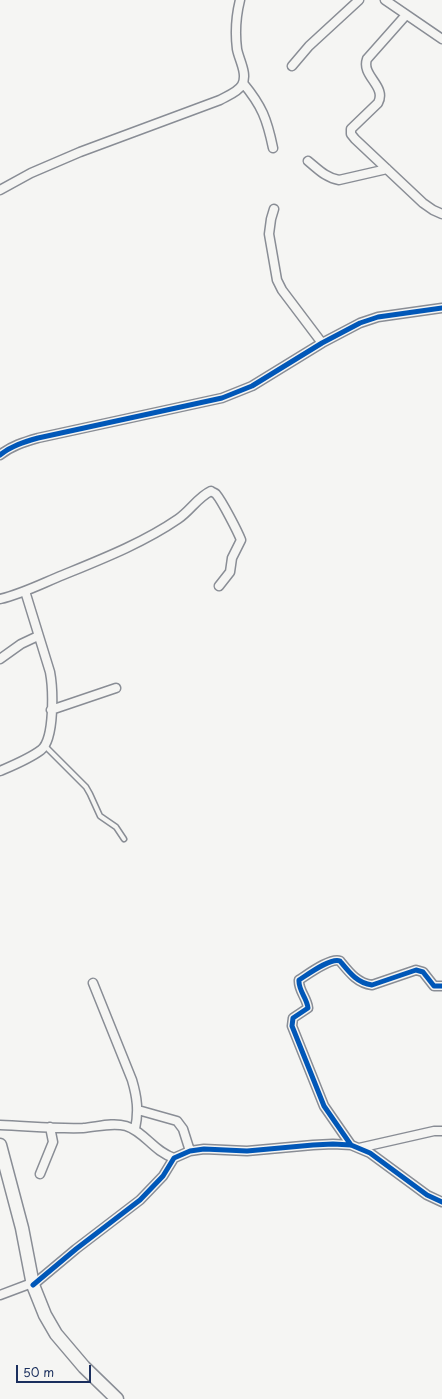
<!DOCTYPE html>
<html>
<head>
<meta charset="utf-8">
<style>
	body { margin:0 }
	#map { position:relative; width:442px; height:1399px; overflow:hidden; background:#f5f5f3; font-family:"Playpen Sans",sans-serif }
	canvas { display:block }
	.scale { position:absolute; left:16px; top:1365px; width:75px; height:18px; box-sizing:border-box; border:2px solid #1b2f5e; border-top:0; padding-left:5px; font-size:12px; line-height:14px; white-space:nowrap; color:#1b2f5e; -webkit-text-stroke:3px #f6f6f2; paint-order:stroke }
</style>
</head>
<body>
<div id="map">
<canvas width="442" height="1399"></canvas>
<div class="scale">50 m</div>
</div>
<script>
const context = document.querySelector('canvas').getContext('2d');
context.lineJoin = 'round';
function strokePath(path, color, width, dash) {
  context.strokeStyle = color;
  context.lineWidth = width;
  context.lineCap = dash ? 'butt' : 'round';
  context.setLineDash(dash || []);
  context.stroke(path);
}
const lane = new Path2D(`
	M45,746L86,787L90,794L100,816L116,827L124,839`);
const street = new Path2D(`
	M385,0L442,39
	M406,15L367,59C361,76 387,86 378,103L351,129V134L355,139L423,203L433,210L442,214
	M292,66L309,46L359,0
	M243,83C262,106 267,119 273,148
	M308,161C318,169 326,178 339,180L387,169
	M0,190L31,173L80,152L220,100C227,96 238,92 242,85C248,74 239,60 237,49C235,33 236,16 240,0
	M274,209L271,219L269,234L277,280L282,290L322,343
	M0,455C11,446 24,442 38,438L222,398L252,386L322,343L360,323L378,317L442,308
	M0,599C22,594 43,583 63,575C102,559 143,543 178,519C190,511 198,497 211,491C212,492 215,493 216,494C222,501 238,532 241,540L232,558L230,572L219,586
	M0,659L21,644L38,636
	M51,710L116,688
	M0,771C14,765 29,759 41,750C55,739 53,688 50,672L25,591
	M93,983L132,1080C137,1097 139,1111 135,1129
	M138,1110L177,1121L183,1129L190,1151
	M0,1125C28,1126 56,1129 83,1128C97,1127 112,1122 126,1126C145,1132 153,1151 174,1158
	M351,1145L324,1106L292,1026L293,1018L308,1008C307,998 298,990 299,980C307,975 331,957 340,961C349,972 357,983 372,985L416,970L423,972L434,986H442
	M359,1148L434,1131H442
	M40,1174L53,1142L50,1127
	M33,1285L76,1249L140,1200L163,1176L174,1158L190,1151L204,1149L247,1151L313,1145L333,1144L351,1145L370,1153L427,1195L442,1202
	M0,1295L32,1283`);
const secondary = new Path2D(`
	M0,1145L22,1228L33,1285L45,1315L56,1334L84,1367L117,1399`);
strokePath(lane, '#898d95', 7);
strokePath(street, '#898d95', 11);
strokePath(secondary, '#898d95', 15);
strokePath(lane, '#f5f5f3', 4);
strokePath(street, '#f5f5f3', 8);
strokePath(secondary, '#f5f5f3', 12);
strokePath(new Path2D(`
	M0,455C11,446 24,442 38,438L222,398L252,386L322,343L360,323L378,317L442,308
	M351,1145L324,1106L292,1026L293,1018L308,1008C307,998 298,990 299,980C307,975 331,957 340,961C349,972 357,983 372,985L416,970L423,972L434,986H442
	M33,1285L76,1249L140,1200L163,1176L174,1158L190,1151L204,1149L247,1151L313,1145L333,1144L351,1145L370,1153L427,1195L442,1202`), '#0057b8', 5);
</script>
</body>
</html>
